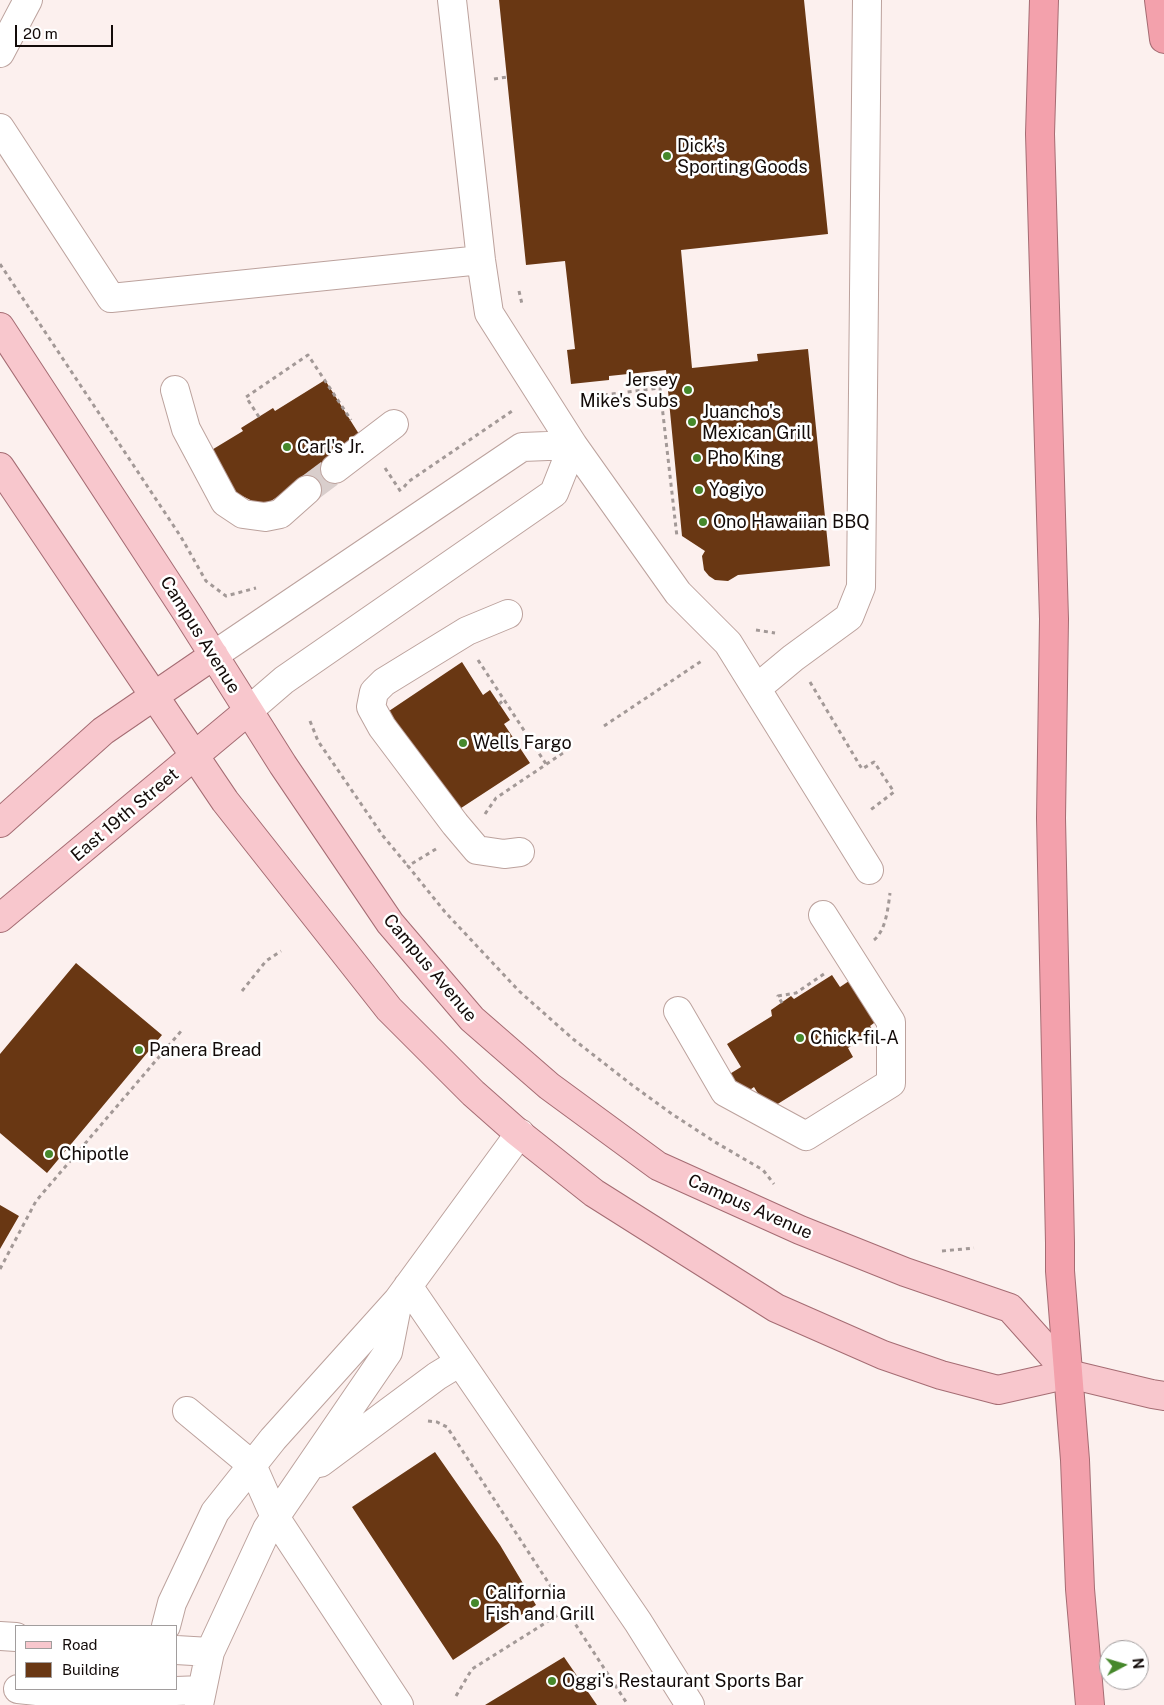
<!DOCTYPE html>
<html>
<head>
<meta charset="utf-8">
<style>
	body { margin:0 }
	#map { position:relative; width:1164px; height:1705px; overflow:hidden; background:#fcf0ee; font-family:"Public Sans",sans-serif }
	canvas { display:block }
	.legend { position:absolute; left:15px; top:1625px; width:162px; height:65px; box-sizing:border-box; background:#fff; border:1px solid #a19d9d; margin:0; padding:6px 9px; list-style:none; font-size:15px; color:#130b09 }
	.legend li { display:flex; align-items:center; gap:10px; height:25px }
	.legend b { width:25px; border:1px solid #a19d9d }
	.north { position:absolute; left:1099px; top:1640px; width:50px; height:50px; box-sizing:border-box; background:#fff; border:1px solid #a19d9d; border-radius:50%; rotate:84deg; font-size:14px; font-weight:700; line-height:20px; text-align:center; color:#130b09 }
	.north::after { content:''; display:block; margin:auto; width:18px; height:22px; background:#46882b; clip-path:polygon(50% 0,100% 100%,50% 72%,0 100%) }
	.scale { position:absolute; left:15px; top:25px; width:98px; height:22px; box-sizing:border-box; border:2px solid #130b09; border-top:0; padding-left:6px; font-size:15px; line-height:18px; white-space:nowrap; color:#130b09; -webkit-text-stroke:4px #fff; paint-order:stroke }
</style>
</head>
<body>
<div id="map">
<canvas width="1164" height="1705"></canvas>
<ul class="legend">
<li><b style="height:6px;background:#f8c7cd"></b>Road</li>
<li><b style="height:14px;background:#693713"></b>Building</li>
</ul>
<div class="north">N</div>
<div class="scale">20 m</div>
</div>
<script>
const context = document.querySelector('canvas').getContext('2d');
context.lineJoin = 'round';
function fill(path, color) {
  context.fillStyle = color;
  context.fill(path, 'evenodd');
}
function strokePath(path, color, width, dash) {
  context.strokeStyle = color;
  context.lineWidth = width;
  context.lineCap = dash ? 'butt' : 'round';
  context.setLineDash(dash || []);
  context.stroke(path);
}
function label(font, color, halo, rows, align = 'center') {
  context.font = font + ' "Public Sans",sans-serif';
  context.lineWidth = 5;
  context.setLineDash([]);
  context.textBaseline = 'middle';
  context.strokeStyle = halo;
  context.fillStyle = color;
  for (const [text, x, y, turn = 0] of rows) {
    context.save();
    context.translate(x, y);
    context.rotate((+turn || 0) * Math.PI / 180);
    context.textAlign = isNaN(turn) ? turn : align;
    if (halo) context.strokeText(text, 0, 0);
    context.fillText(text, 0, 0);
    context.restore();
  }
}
fill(new Path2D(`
	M499,0H804L828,234L681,250L692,368L758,361L757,354L808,349L830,566L738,575L728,581L715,580L709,576L704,570L702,556L705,551L682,536L666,370L609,376V380L571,384L567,350L575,349L565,261L526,265Z
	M325,380L364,442L263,506L236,493L210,451L243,431L241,428L273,408L275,411Z
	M462,662L483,695L490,690L510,720L504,724L530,763L455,812L389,711Z
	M76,963L162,1035L47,1173L0,1133V1054Z
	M832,975L840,987L852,979L878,1020L870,1026L874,1031L848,1048L853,1057L768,1110L754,1087L741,1096L728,1075L741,1067L727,1044L772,1016L771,1010L791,996L794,999Z
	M0,1205L19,1216L0,1249Z
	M435,1452L500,1545L536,1605L453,1660L352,1507Z
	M564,1657L597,1705H485Z`), '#693713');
strokePath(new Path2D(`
	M307,490L335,469`), '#d9cecc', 28, [28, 14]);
const minor = new Path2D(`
	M452,0L481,260L489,313L573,445L678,593L728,643L869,870
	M0,53L28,0
	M0,128L111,298L481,260
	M175,390L186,429L225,502L243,514L265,517L280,514L307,490
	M335,469L394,424
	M508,614L467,631L384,682L374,692L371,707L382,727L455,824L477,850L504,854L520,852
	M214,655L522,447L573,445L554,493L284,680L248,711
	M757,688L793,658L849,617L861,587L867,0
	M678,1011L725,1092L806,1136L891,1083V1022L823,915
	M408,1286L638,1622L690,1705
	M187,1411L252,1465L275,1517L399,1705
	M320,1463L437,1376L460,1362
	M166,1626L172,1603L215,1512L273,1439L398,1300L520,1133
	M0,1636L16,1637
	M176,1650L210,1652
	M18,1689L73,1695L202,1690
	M199,1705L210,1652L267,1529L388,1352L398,1301`);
const major = new Path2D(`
	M0,327L187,613L283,765L390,923L472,1019L549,1086L658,1166L800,1230L905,1272L1010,1308L1069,1374
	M0,467L225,801L389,1009L473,1093L516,1131L594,1193L776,1308L883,1355L941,1375L998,1390L1069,1374L1152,1394L1164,1396
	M0,823L103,731L214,655
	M0,918L248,711`);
const highway = new Path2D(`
	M1044,0L1040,134L1054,619L1051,818L1060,1243V1271L1075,1460L1080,1589L1090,1705
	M1159,0L1164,39`);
strokePath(minor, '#bca29d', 30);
strokePath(major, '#a56c73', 30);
strokePath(highway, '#a56c73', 30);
strokePath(new Path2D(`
	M494,79L507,77
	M0,264L181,537L206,581L226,596L256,588
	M519,291L522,304
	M580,398L660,388L677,537
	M259,417L246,397L308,355L351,420
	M385,468L401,492
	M404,487L408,482L515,409
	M756,630L775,633
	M478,660L546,764
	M810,682L862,769L874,762L894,792L869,811
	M499,704L504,700
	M310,721L318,741L383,836L408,866
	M604,726L703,660
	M485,814L496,798L566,751
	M436,849L408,866L445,912L519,991L573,1039L632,1085L672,1114L715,1142L763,1170L774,1184
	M874,940C886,930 888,908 890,893
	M242,991L266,961L281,951
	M782,1003L778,996L796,993L824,974
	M942,1251L974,1248
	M0,1269L36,1201L182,1030
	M428,1421L437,1422L447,1427L628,1705
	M456,1696L472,1669L566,1610`), '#a39997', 3, [4, 4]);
strokePath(minor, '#fff', 28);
strokePath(major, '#f8c7cd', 28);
strokePath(highway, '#f3a1ac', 28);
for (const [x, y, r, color] of [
	[667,156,5,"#46882b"],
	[688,390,5,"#46882b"],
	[692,422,5,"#46882b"],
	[287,447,5,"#46882b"],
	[697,458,5,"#46882b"],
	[699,490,5,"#46882b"],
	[703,522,5,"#46882b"],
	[463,743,5,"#46882b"],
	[800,1038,5,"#46882b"],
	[139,1050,5,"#46882b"],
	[49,1154,5,"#46882b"],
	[475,1603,5,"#46882b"],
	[552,1681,5,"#46882b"]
]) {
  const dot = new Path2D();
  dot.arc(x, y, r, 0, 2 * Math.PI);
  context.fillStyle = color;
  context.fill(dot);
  strokePath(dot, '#fff', 2);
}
label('18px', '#130b09', '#fff', [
	["Dick's",677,146],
	["Sporting Goods",677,167],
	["Jersey",678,380,"right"],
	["Mike's Subs",678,401,"right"],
	["Juancho's",702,412],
	["Mexican Grill",702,433],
	["Carl's Jr.",297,447],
	["Pho King",707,458],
	["Yogiyo",709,490],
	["Ono Hawaiian BBQ",713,522],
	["Wells Fargo",473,743],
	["Chick-fil-A",810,1038],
	["Panera Bread",149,1050],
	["Chipotle",59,1154],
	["California",485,1593],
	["Fish and Grill",485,1614],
	["Oggi's Restaurant Sports Bar",562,1681]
], 'left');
label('18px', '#130b09', '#fff', [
	["Campus Avenue",200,635,58],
	["East 19th Street",125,815,-40],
	["Campus Avenue",430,968,50],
	["Campus Avenue",750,1207,24]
]);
</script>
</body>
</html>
